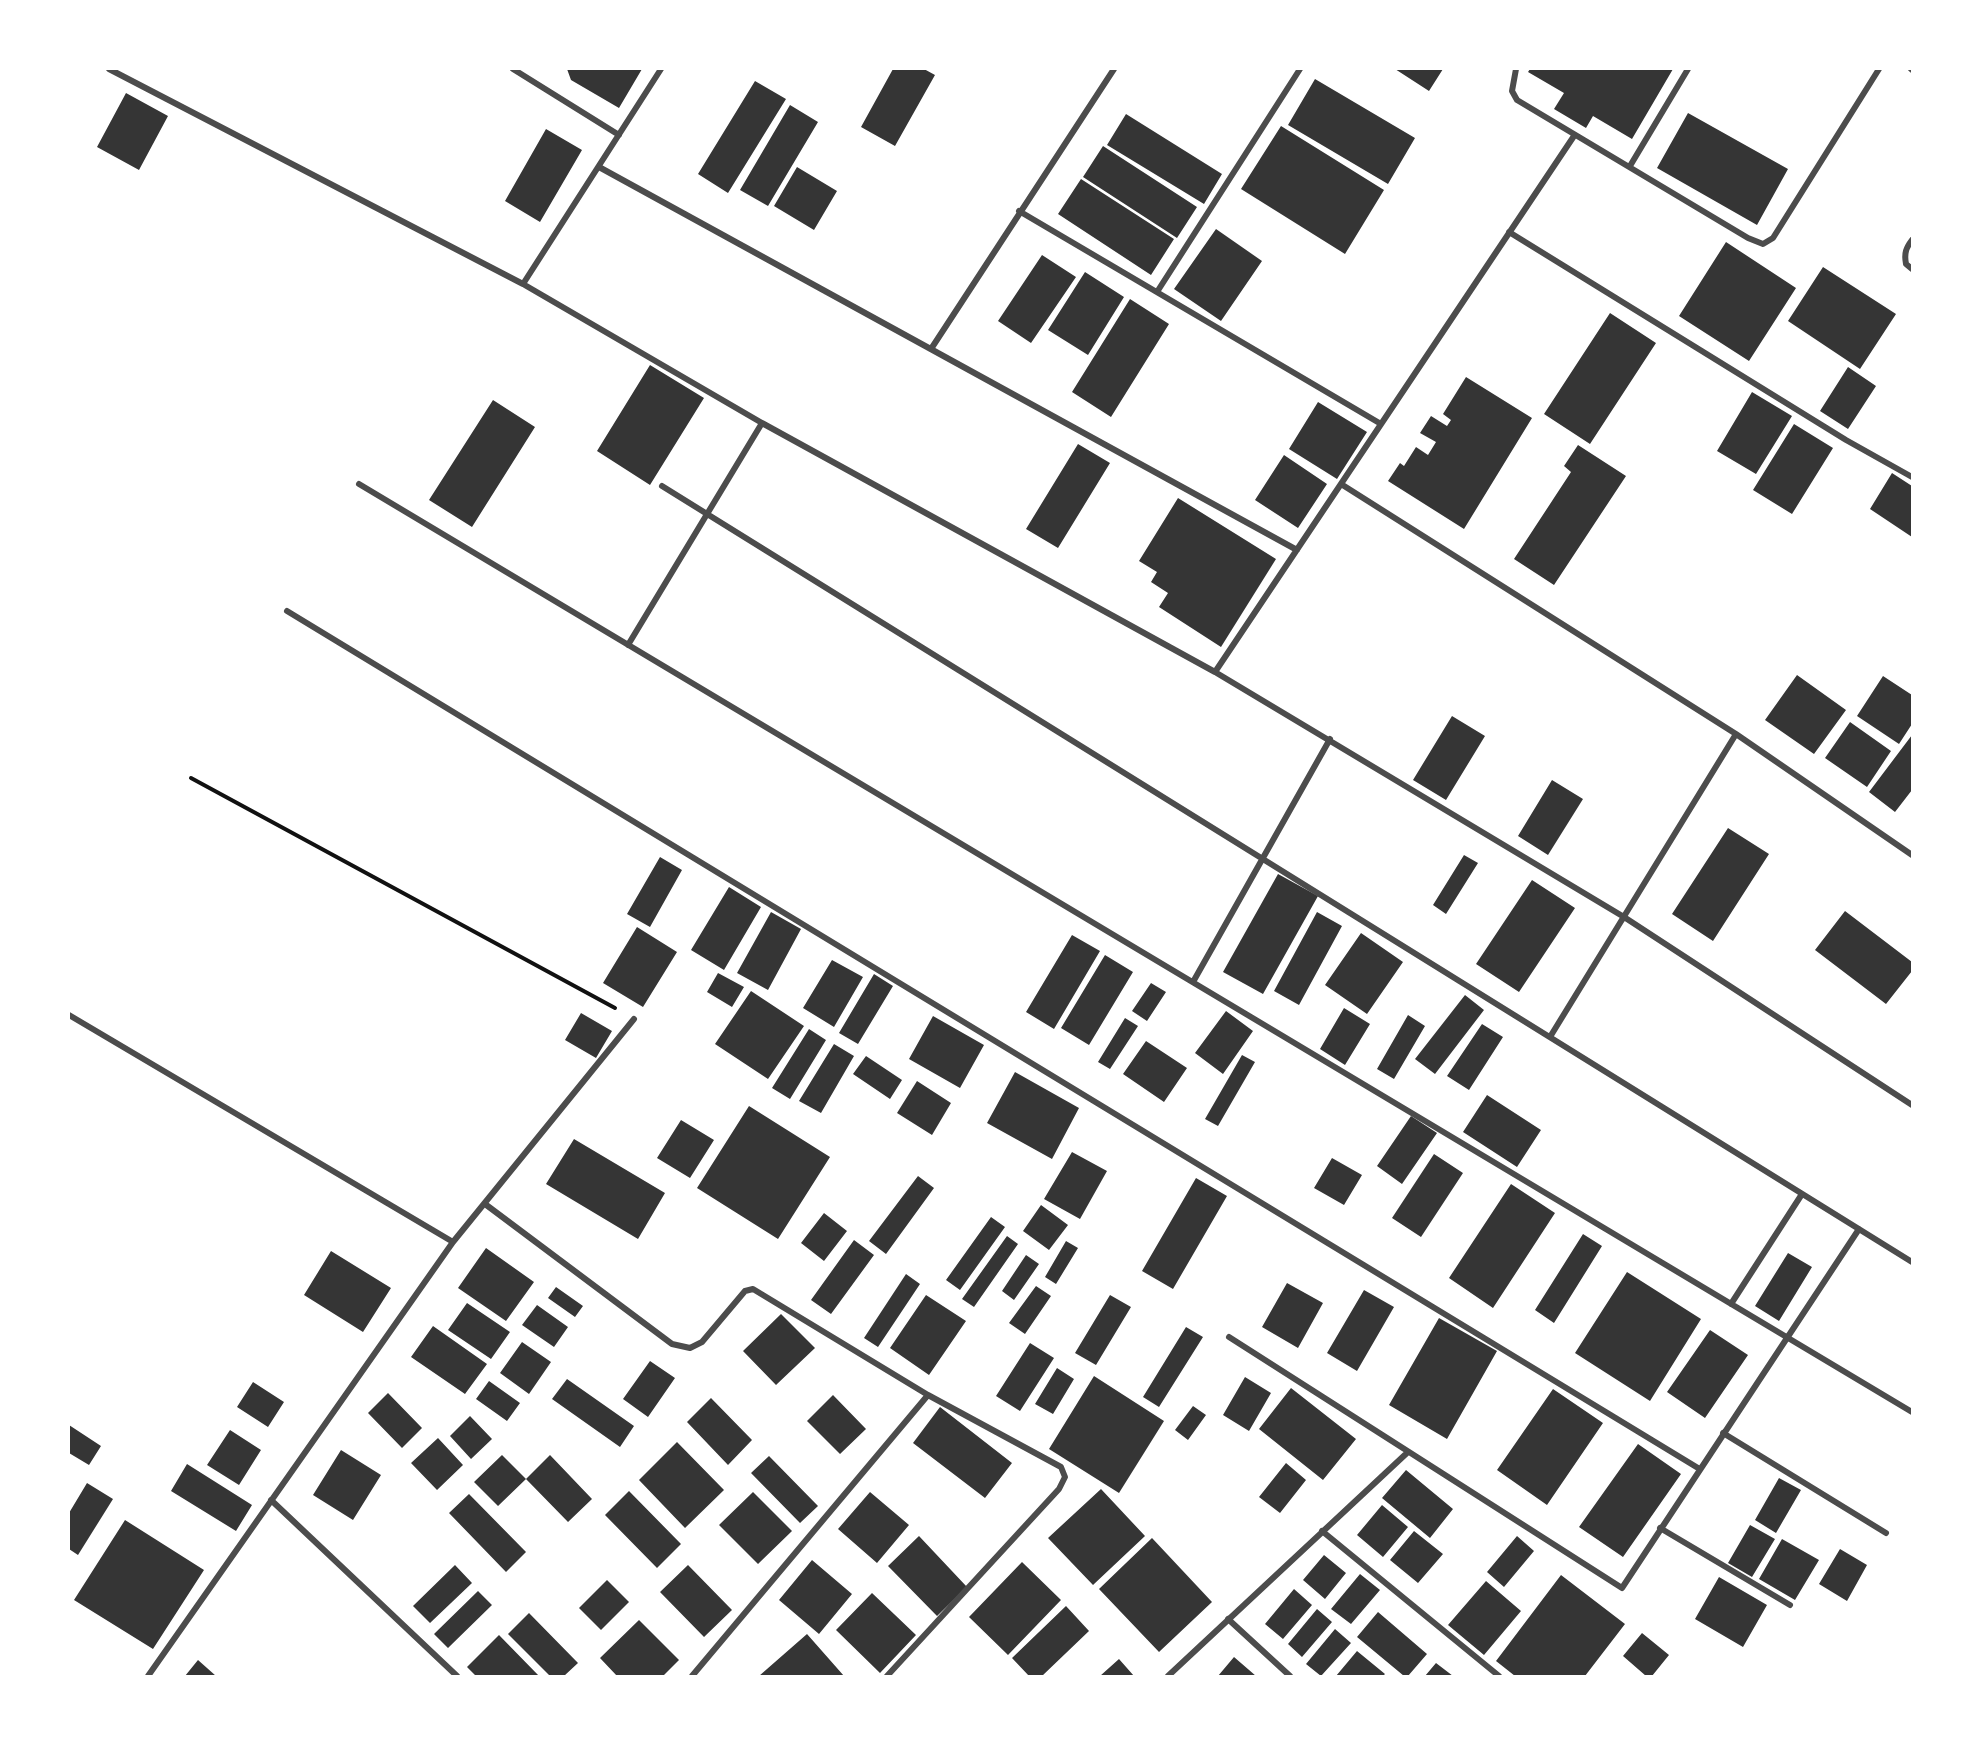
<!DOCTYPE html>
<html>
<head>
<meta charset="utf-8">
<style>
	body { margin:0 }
	#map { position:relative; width:1981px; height:1745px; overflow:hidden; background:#fff; font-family:Commissioner,sans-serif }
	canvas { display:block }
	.frame { position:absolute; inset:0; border:70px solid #fff; pointer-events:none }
</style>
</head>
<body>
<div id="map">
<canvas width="1981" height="1745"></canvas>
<div class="frame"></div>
</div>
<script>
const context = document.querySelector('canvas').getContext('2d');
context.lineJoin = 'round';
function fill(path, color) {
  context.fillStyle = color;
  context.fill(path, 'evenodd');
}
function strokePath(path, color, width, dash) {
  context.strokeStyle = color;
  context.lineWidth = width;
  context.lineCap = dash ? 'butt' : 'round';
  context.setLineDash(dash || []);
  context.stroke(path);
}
fill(new Path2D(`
	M567,69H642L619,108L571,80Z
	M893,69H924L935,75L895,146L861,127Z
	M1395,69H1443L1429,91Z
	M1530,69H1673L1632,139L1593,116L1586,128L1554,109L1564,93L1528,72Z
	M1315,79L1415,138L1388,184L1288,125Z
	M755,81L786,99L728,193L698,174Z
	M126,93L168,116L139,170L97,147Z
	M790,105L818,122L768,206L740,190Z
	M1688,113L1788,169L1757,225L1657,168Z
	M1126,114L1222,174L1204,204L1107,145Z
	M1281,126L1384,190L1345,254L1241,189Z
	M546,129L582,150L540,222L505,201Z
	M1103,146L1197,207L1177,238L1083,177Z
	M797,167L837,191L814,230L774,206Z
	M1081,179L1174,239L1151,275L1058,214Z
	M1216,229L1262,261L1221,321L1174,289Z
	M1726,242L1796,288L1749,361L1679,316Z
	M1042,255L1076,277L1031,343L998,321Z
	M1823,267L1896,314L1860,369L1788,321Z
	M1085,272L1124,297L1088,355L1048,330Z
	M1130,299L1169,324L1111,417L1072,392Z
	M1610,313L1656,343L1590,444L1544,414Z
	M650,365L704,398L650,485L597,451Z
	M1848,367L1876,386L1848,429L1820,411Z
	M1466,377L1532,418L1464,529L1388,481L1400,463L1404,466L1416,447L1428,455L1436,442L1420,433L1431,416L1447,426L1451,420L1443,414Z
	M1752,392L1792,416L1756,474L1717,451Z
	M493,400L535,427L472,527L429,500Z
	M1318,402L1367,432L1337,479L1289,449Z
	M1794,424L1833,448L1792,514L1753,490Z
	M1078,444L1110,463L1058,548L1026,529Z
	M1578,445L1626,476L1554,585L1514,559L1571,472L1564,466Z
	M1284,455L1327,484L1298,528L1255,500Z
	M1892,473L1912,486V537L1870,509Z
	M1178,498L1276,559L1221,647L1159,607L1168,593L1151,582L1157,572L1139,561Z
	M1797,675L1846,710L1814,754L1765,720Z
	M1883,676L1912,695V724L1899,744L1857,716Z
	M1452,716L1485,736L1446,800L1413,780Z
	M1850,722L1891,751L1867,787L1825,758Z
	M1912,735V790L1895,812L1869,792Z
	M1552,780L1583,799L1548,855L1518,836Z
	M1728,828L1769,854L1713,941L1672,914Z
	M1464,855L1478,863L1446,914L1433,905Z
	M660,857L682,870L650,927L627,914Z
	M1278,874L1318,896L1263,994L1223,972Z
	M1532,880L1575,908L1519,992L1476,964Z
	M729,887L761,907L724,970L691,950Z
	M1845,911L1912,962V971L1886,1004L1815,950Z
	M771,912L801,929L768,990L737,973Z
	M1317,912L1342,926L1299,1005L1274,991Z
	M637,927L677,952L643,1007L603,983Z
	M1361,933L1403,962L1367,1014L1325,985Z
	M1072,935L1100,951L1054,1029L1026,1012Z
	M1105,955L1133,972L1089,1045L1061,1028Z
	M832,960L863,977L834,1027L803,1008Z
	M718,973L744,987L732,1007L707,992Z
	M874,974L893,986L858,1044L839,1033Z
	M1151,983L1166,992L1147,1021L1132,1011Z
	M751,991L804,1026L768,1079L715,1044Z
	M1465,995L1484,1010L1435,1074L1415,1059Z
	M1344,1008L1370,1024L1345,1065L1320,1049Z
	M1226,1011L1253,1031L1223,1074L1195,1053Z
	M581,1013L612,1031L596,1058L565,1040Z
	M1408,1015L1425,1026L1394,1079L1377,1069Z
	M933,1016L984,1045L960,1088L909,1059Z
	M1125,1018L1138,1026L1110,1069L1098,1062Z
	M1482,1024L1503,1037L1469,1090L1447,1076Z
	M809,1029L826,1040L790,1099L772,1088Z
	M1146,1041L1187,1068L1164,1102L1123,1074Z
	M834,1044L854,1056L821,1113L799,1101Z
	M1242,1055L1255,1062L1218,1126L1205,1119Z
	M866,1056L902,1080L890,1099L853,1074Z
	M1015,1072L1079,1108L1052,1159L987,1123Z
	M917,1081L951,1103L932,1135L897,1113Z
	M1487,1095L1541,1130L1517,1167L1463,1132Z
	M749,1106L830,1157L778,1239L697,1188Z
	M1411,1116L1437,1133L1402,1184L1377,1166Z
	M681,1120L714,1140L690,1178L657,1158Z
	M574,1139L665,1193L638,1239L546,1184Z
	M1072,1152L1107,1171L1080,1219L1044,1199Z
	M1434,1154L1463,1173L1421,1237L1392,1218Z
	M1332,1158L1362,1175L1344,1205L1314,1188Z
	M918,1176L934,1188L886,1254L869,1241Z
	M1196,1178L1227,1196L1173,1289L1142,1271Z
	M1511,1184L1555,1213L1493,1308L1449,1278Z
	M1041,1205L1068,1225L1049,1250L1023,1231Z
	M824,1213L847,1231L824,1261L801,1243Z
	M991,1217L1005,1227L960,1290L946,1280Z
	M1583,1234L1602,1246L1554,1323L1535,1310Z
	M1007,1236L1018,1244L974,1307L962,1299Z
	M854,1240L874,1255L831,1314L811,1300Z
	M1066,1241L1078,1248L1056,1284L1045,1277Z
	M486,1248L534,1282L506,1321L458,1288Z
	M331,1251L391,1288L363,1332L304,1295Z
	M1788,1253L1812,1267L1779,1321L1755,1306Z
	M1026,1255L1039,1264L1014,1300L1002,1291Z
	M1627,1272L1701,1319L1650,1401L1575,1353Z
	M906,1274L920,1284L878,1347L864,1338Z
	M1287,1283L1323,1303L1298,1348L1262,1327Z
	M1036,1286L1051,1296L1025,1334L1009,1323Z
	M556,1287L583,1306L575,1317L548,1298Z
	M1364,1290L1394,1307L1357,1371L1327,1353Z
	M926,1295L966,1321L929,1375L890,1348Z
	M1110,1295L1131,1307L1096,1365L1075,1353Z
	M467,1303L510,1332L491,1359L448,1330Z
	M537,1305L568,1327L554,1347L522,1325Z
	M781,1314L815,1348L776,1385L743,1351Z
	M1439,1318L1497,1351L1447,1439L1389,1405Z
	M433,1326L487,1364L465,1394L411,1357Z
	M1186,1327L1203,1337L1159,1407L1143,1397Z
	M1710,1330L1748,1355L1705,1418L1667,1392Z
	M522,1342L551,1362L529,1394L500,1373Z
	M1030,1343L1054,1358L1020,1411L996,1396Z
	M650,1361L675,1378L648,1417L623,1399Z
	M1057,1368L1074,1379L1053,1414L1035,1404Z
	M1094,1376L1164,1421L1119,1493L1049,1449Z
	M1245,1377L1271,1393L1249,1431L1223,1415Z
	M567,1379L634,1426L620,1447L552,1399Z
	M489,1381L520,1403L507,1421L476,1399Z
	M253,1382L284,1402L268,1427L237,1407Z
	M1291,1388L1356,1439L1323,1480L1259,1429Z
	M1553,1389L1603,1423L1547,1505L1497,1470Z
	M388,1393L422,1428L402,1448L368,1413Z
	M833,1395L866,1429L840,1454L807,1421Z
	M711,1398L752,1440L728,1465L687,1422Z
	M1193,1406L1206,1415L1188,1440L1175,1430Z
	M940,1407L1012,1463L985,1498L913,1443Z
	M470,1416L492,1439L471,1459L450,1436Z
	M69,1425L101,1446L89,1465L69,1453Z
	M230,1430L261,1450L239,1485L207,1465Z
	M438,1438L463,1465L437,1490L411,1463Z
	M677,1442L724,1490L685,1528L639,1480Z
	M1638,1444L1681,1474L1623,1557L1579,1527Z
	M341,1450L381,1475L353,1520L313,1495Z
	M502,1455L526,1479L550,1455L592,1499L568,1522L526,1479L498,1506L474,1482Z
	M769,1456L818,1506L800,1523L751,1473Z
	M1286,1463L1306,1480L1280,1513L1259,1497Z
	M187,1464L252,1505L236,1531L171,1491Z
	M1406,1470L1453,1509L1430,1538L1382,1498Z
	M1779,1478L1801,1490L1776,1533L1755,1520Z
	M87,1483L113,1499L78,1555L69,1549V1513Z
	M1101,1489L1145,1536L1093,1585L1048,1538Z
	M629,1491L681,1544L657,1568L605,1515Z
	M753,1492L792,1531L758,1564L719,1525Z
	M870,1492L909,1525L877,1563L838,1529Z
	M469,1494L526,1552L506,1572L449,1513Z
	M1382,1505L1408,1527L1383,1557L1357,1535Z
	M125,1520L204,1570L153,1649L74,1600Z
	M1750,1525L1775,1539L1752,1577L1728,1563Z
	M1414,1531L1443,1554L1418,1583L1390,1560Z
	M919,1536L967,1587L937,1616L888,1566Z
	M1517,1536L1534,1551L1504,1587L1487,1572Z
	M1152,1538L1212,1602L1159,1652L1099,1589Z
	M1782,1539L1819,1560L1795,1600L1759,1579Z
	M1840,1549L1867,1565L1847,1601L1819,1584Z
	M1324,1555L1346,1573L1325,1599L1303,1580Z
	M812,1560L852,1594L819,1634L779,1600Z
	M1022,1562L1061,1600L1008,1655L969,1617Z
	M455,1565L472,1583L430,1623L413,1606Z
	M688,1565L732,1610L704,1637L660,1592Z
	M1360,1574L1380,1590L1351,1624L1331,1609Z
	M1561,1575L1625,1624L1585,1676H1515L1496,1661Z
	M1719,1577L1767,1605L1743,1647L1695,1619Z
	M607,1580L629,1602L601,1630L579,1608Z
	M1486,1581L1521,1611L1484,1655L1448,1625Z
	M1294,1589L1312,1605L1283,1639L1265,1624Z
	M478,1591L492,1605L448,1648L434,1634Z
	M872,1593L916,1635L880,1673L836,1630Z
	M1066,1606L1089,1631L1042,1676H1029L1012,1658Z
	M1317,1609L1332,1622L1302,1657L1288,1644Z
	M1378,1612L1427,1654L1408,1676H1404L1357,1637Z
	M529,1613L578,1663L564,1676H550L508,1634Z
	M639,1620L679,1660L663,1676H617L600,1658Z
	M1335,1629L1351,1643L1321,1676L1306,1664Z
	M1642,1633L1669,1655L1652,1676H1646L1623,1656Z
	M807,1634L844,1676H759Z
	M499,1635L539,1676H476L467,1667Z
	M1357,1651L1385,1674L1383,1676H1336Z
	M1234,1657L1256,1676H1218Z
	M1119,1659L1134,1676H1100Z
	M198,1660L216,1676H185Z
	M1436,1663L1453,1676H1425Z`), '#353535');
strokePath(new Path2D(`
	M191,778L615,1008`), '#111', 4);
strokePath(new Path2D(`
	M109,69L523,284L762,423L1215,672L1624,917L1912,1105
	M513,69L619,135
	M1516,69L1512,91L1517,100L1748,238L1763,244L1773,238L1879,69
	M1911,69L1912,70
	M1630,166L1688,69
	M599,167L1297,550
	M1019,211L1381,424
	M1509,232L1846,440L1912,477
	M1912,240C1906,248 1904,253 1906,264L1912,269
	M523,284L661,69
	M1157,292L1300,69
	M931,349L1114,69
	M359,484L1912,1412
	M1341,484L1736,734L1912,855
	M662,486L1912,1262
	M287,611L1698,1468
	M628,645L762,423
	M1215,672L1574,136
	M1193,982L1330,739
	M69,1015L453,1242
	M1550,1037L1736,734
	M485,1204L672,1344L690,1348L702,1342L745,1291L753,1289L928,1395L1061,1467L1065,1477L1059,1489L887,1676
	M1731,1304L1802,1194
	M1229,1337L1622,1588L1859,1229
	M1723,1433L1886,1533
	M271,1500L457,1676
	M1660,1528L1790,1605
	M1322,1531L1499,1676
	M1228,1619L1290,1676
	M148,1676L453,1242L634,1019
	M692,1676L928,1395
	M1168,1676L1408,1452`), '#4c4c4c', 6);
</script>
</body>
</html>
